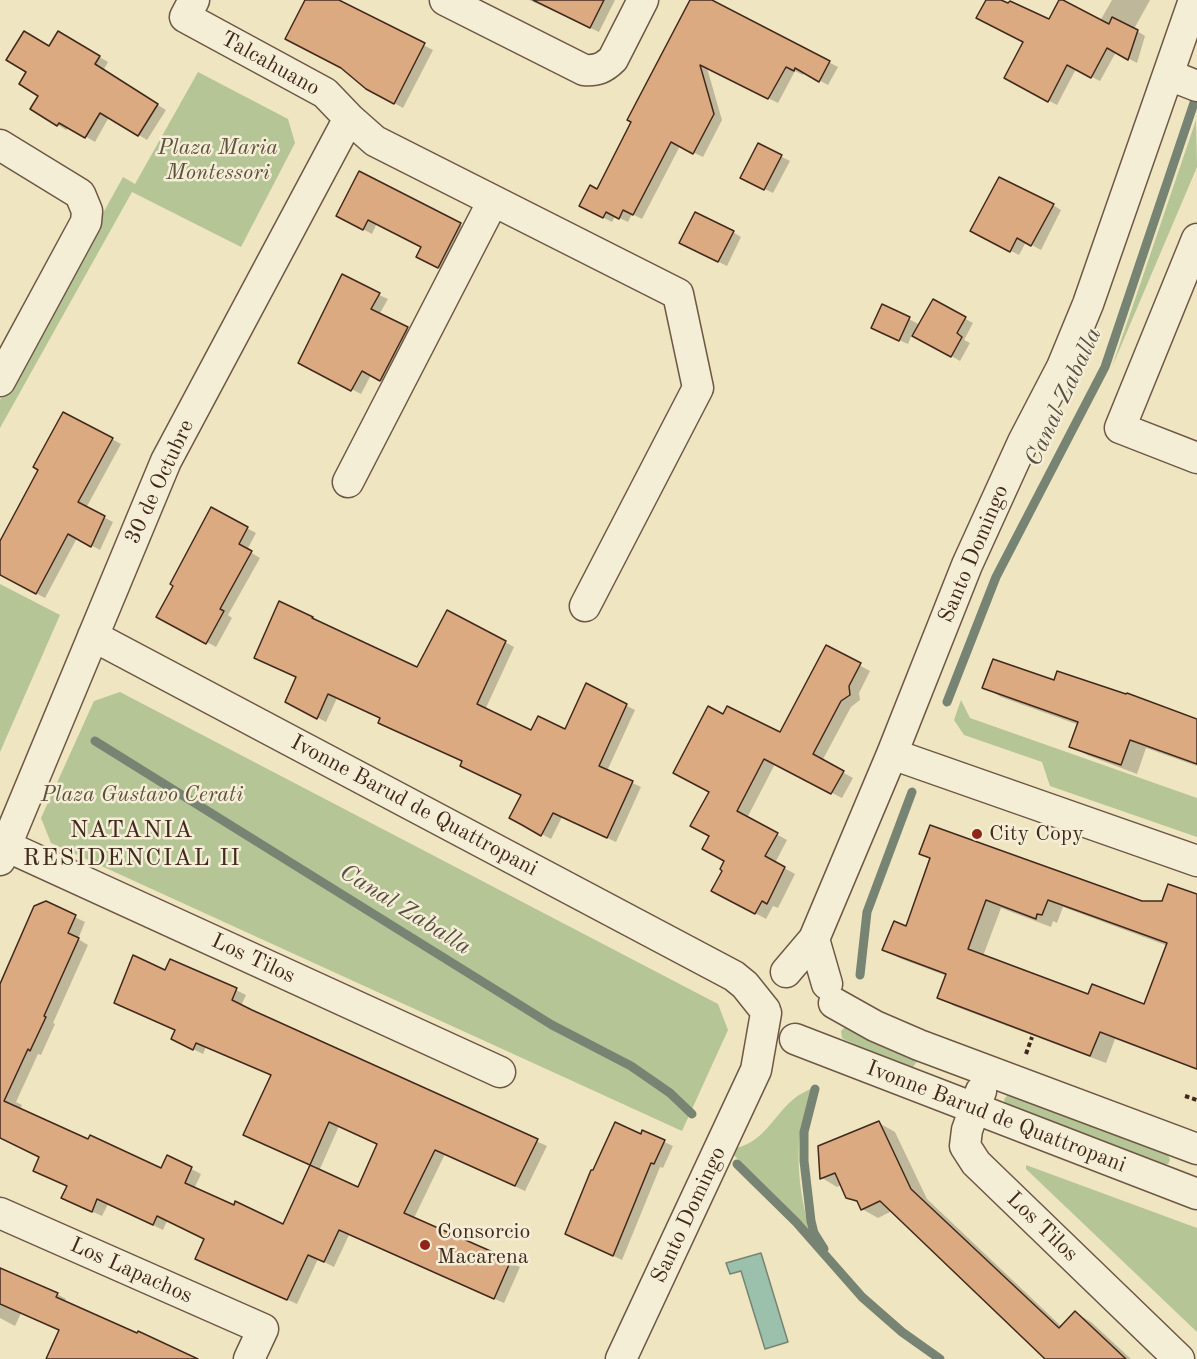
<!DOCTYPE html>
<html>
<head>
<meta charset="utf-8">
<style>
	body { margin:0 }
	canvas { display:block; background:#efe5c0 }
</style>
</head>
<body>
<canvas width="1197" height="1359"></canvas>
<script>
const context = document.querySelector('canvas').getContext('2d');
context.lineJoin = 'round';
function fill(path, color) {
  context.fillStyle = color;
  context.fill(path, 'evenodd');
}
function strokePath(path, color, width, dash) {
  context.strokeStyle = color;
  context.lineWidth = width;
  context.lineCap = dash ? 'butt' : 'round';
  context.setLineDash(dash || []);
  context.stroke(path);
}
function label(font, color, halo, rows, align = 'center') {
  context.font = font + ' "Old Standard TT",serif';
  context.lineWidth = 5;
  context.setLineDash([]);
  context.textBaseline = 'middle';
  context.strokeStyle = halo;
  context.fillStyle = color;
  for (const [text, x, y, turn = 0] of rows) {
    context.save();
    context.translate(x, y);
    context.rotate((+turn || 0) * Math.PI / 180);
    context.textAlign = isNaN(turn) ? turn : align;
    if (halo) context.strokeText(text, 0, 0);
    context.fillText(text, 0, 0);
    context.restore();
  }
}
fill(new Path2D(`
	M198,72L288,119L295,143L241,247L132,192L0,428V400L123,177L135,184Z
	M1196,120L1197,167L1112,367Z
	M0,584L60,615L0,752Z
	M120,692L718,1004L728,1030L682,1131L51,843L41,818L94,701Z
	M961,700L970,718L1197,798V837L1050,786L1042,762L964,735L954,720Z
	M846,1026L918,1060L913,1067L909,1068L845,1040L842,1038L841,1031Z
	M812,1088C808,1101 804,1114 801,1128C795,1161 801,1202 811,1234L729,1150C766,1143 770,1118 796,1097C800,1094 807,1091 812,1088Z
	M1009,1094L1167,1152L1170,1160L1168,1164L1160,1166L1005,1105L1004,1099Z
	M1026,1165L1197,1228V1332L1026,1169Z`), '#b5c596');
const water = new Path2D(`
	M761,1253L788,1342L765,1349L741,1271L730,1274L726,1263Z`);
fill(water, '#9bc0ac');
strokePath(water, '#778473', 1.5);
fill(new Path2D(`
	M307,0H335L433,50L403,108L367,88Z
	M529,0H615L599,32Z
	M691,0H709L838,67L828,85L804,72L803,75L795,71L778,103L707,68L722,120L703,157L680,146L642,219L632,214L628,222L615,216L612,222L590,211Z
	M987,0L1050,21H1100L1112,0H1150L1134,29L1145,36L1137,63L1116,52L1100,81L1076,69L1057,105L1006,78L1025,42Z
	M58,33L108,62L103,71L166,110L147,140L109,117L95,142L69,127L66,130L32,109L40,96L49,48Z
	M758,145L790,161L773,193L750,182Z
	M360,173L469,230L447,272L426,261L423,247L377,223L372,234L346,220Z
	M1053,205L1061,210L1041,250L1026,242L1019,255L980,235Z
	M733,232L741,237L727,266L690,248Z
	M379,295L388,299L379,315L416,334L389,385L371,375L361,394L309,367Z
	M933,301L973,323L964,340L970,343L960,361L912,334L908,344L881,332L909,319L920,325Z
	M112,439L121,444L86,508L113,522L100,550L77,538L45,598L0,574V545L40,469Z
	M212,509L256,533L247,550L260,558L228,615L232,618L216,647L158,616Z
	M312,618L418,669L505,642L514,647L485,710L532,732L566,731L587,685L635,710L607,771L641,787L616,842L562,817L551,839L511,818L522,795L463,762L388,727L381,718L337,698L326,722L286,701L297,677Z
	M826,647L870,671L859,693L860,700L851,707L822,761L853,778L842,798L775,764L747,818L787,840L775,863L795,874L778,908L773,906L766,919L723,896L726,861L711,836V792L723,716L781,734Z
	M984,687L1197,733V766L1146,748L1137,774L1087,755L1071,746L1079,725L1001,697Z
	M921,853L1141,903H1163L1197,896V1070L1115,1039L1106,1063L954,1006L939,997L947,976L899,958L884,949L907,928L932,859ZM1063,907L1168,946L1145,1006L1089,996L983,956L1001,908L1051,927L1053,921L1057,923Z
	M46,903L85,922L78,939L88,945L53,1023L55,1024L41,1055L38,1054L16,1102L22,1105L20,1110L162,1170L168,1157L201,1174L194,1189L284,1226L317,1167L245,1135L273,1076L206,1047L203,1054L183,1044L176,1031L126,1008L165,972L236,990L246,995L241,1006L547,1146L525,1191L445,1154L414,1218L520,1267L504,1303L349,1235L334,1267L318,1259L297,1304L207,1264L206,1239L167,1221L163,1230L108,1204L102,1216L73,1203L68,1187L41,1157L0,1129V988ZM339,1126L378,1144L359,1189L319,1171Z
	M879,1123L895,1132L927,1199L1062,1327L1076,1313L1091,1322L1131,1359H1047L892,1211L878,1218L862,1209L860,1204L847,1197L842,1185L837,1187L822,1178Z
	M643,1132L673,1146L663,1168L660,1167L622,1260L575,1238Z
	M0,1267L57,1294L66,1299L64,1302L194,1359H85L61,1331L21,1313L15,1326L0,1318Z`), '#0003');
strokePath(new Path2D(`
	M947,702L996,577L1105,367L1195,100
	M95,741L552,1025L631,1066L670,1093L692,1114
	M860,975L867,912L912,792
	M815,1089L804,1132V1161L811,1221L814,1233L824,1249
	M737,1164L796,1222L862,1297L902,1332L940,1359`), '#778473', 9);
const building = new Path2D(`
	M305,0H339L425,43L394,104L366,89L341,68L285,39Z
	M533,0H604L590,28Z
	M690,0H712L830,61L819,82L795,68L794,71L786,67L768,99L700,65L714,114L693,154L671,142L633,215L623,210L619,219L606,212L603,218L579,206L590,185L597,189L631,122L627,120Z
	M986,0H1001L1008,3L1010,1L1049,19L1059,0H1063L1109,24L1112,17L1138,30L1128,60L1107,48L1091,78L1067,65L1048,102L1004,78L1023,42L976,18Z
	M24,31L49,46L58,31L100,56L95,64L158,104L138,136L100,113L85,138L59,123L57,126L30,109L38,96L19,84L26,72L6,60Z
	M758,143L782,155L764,190L740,178Z
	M359,171L461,223L438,268L416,257L421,247L368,220L363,230L336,216Z
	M999,177L1054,204L1031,246L1017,238L1010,252L970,231Z
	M695,212L734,231L718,262L679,243Z
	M342,274L380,293L371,309L408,327L380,381L362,371L351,391L298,363Z
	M933,299L966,317L957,333L962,337L951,357L912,336Z
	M882,304L910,317L899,341L871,328Z
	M63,412L113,438L78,502L105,516L91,547L68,534L36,594L0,575V541L38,470L33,467Z
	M211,507L248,527L239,544L252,551L220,609L224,611L206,644L156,617L173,586L170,584Z
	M279,601L313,617L312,618L417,667L447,610L506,641L477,704L531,730L538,716L565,729L586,683L627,704L599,766L633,781L607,838L553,813L541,836L522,825L509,818L521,795L460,766L462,761L378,723L380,718L328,694L317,719L285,702L296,677L254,658Z
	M826,645L861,663L849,686L850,695L841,701L813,754L844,771L831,794L764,759L737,811L778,833L765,856L785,867L767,904L762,901L755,914L711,891L722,871L720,869L724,861L702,849L709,836L690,826L709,792L673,773L708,706L723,714L727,706L780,732Z
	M993,659L1054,680L1057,671L1126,694L1127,693L1197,719V764L1130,740L1121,765L1069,747L1078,722L982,688Z
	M930,825L1142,901H1162L1168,884L1197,894V1069L1100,1032L1090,1056L937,998L946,974L882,950L894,921L906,926L930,858L919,854ZM986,900L1036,919L1037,914L1042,915L1048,900L1167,943L1144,1004L1092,984L1088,994L968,949Z
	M46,901L76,915L68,933L79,938L44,1016L46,1017L30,1051L28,1049L4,1101L88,1139L90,1135L161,1168L167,1155L192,1167L185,1183L234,1205L235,1201L283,1224L310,1165L243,1135L271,1075L196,1043L193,1050L171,1039L175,1030L114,1003L133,955L165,970L170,959L237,988L232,1000L252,1010L538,1139L515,1186L435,1150L404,1213L511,1260L494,1299L339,1230L324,1262L308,1255L287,1300L195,1259L204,1239L157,1216L153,1225L97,1199L92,1212L61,1198L67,1186L33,1171L39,1157L0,1138V984L34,906ZM329,1122L377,1144L358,1187L310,1165Z
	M879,1121L911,1189L1059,1328L1075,1311L1126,1359H1045L880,1201L861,1210L857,1201L846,1198L835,1173L820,1179L818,1146Z
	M615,1122L641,1134L642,1130L665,1140L654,1164L651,1163L613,1256L565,1234L591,1170H593Z
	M0,1268L58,1293L56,1297L137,1333L138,1331L198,1359H46L59,1330L0,1304Z`);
fill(building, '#dcaa81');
strokePath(building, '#42291e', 1.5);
const street = new Path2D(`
	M194,0L185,17L325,93L349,118L375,141L678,294L698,388L585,606
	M445,0L584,70C597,71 604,68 613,59L643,0
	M1169,75L1197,86
	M0,145L80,194L87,211L86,222L0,381
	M1197,239L1120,428L1197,458
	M348,482L493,201
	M93,636L734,976L745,985L765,1010
	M892,754L1197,861
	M6,846L500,1072
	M0,860L166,461L349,118
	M814,939L827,984
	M786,972L814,939L892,754L967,565L1023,442L1062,367L1088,304L1194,0
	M834,1003L875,1026L919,1045L1197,1149
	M795,1039L1197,1194
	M981,1091L967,1130L965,1146L976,1163L1179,1359
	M0,1213L263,1329L249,1359
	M621,1359L756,1070L766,1013`);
strokePath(street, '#6d5846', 33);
strokePath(new Path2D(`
	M1026,1054L1032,1037
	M1185,1096L1197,1100`), '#42291e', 4, [4.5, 3]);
strokePath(street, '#f5eed6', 30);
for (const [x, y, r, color] of [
	[977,834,6,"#8f2418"],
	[425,1245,6,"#8f2418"]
]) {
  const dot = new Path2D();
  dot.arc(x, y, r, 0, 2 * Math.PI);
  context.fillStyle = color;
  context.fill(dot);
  strokePath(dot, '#f5eed6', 2);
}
label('22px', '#42291e', '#f5eed6', [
	["Talcahuano",270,64,29],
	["30 de Octubre",160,482,-65],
	["Santo Domingo",974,554,-67],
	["Ivonne Barud de Quattropani",414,806,28],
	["Los Tilos",253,959,25],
	["Ivonne Barud de Quattropani",996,1117,21],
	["Santo Domingo",689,1215,-65],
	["Los Tilos",1042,1227,44],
	["Los Lapachos",131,1271,24]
]);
label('italic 22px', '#5f503c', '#f5eed6', [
	["Plaza Maria",218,148],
	["Montessori",218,173],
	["Plaza Gustavo Cerati",142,795]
]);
label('22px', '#42291e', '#f5eed6', [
	["City Copy",989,834],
	["Consorcio",437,1232],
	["Macarena",437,1257]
], 'left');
label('italic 24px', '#584f42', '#f5eed6', [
	["Canal Zaballa",1064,397,-65],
	["Canal Zaballa",405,910,32]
]);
context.letterSpacing = '1.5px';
label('24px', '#42291e', '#f5eed6', [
	["NATANIA",132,831],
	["RESIDENCIAL II",132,859]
]);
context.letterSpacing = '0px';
</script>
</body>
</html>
